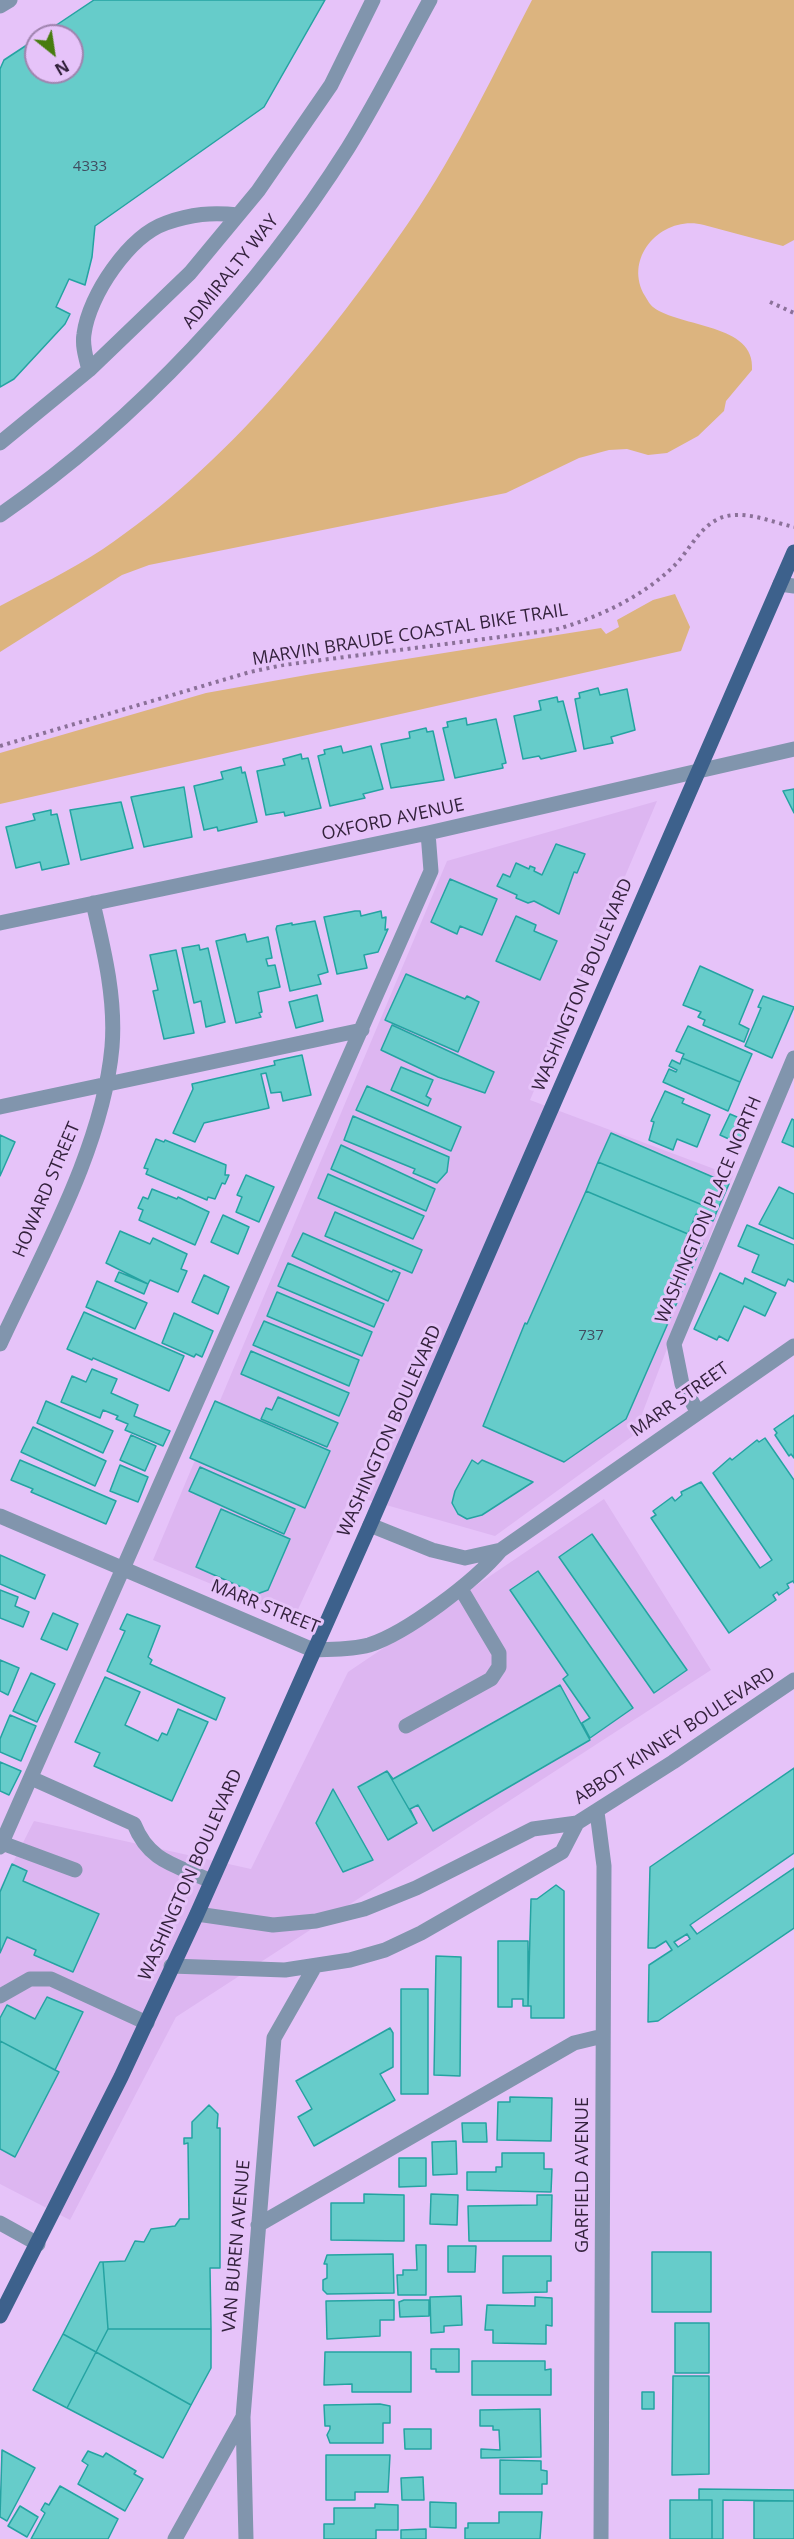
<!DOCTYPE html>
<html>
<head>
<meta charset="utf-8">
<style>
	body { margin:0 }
	#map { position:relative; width:794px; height:2539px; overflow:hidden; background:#e6c3f9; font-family:"Open Sans",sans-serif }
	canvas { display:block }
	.north { position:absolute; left:24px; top:24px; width:60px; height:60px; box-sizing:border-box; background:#e6c3f9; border:2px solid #9f83ae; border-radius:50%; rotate:150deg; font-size:16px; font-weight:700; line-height:24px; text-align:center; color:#34223d }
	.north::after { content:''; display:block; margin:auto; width:21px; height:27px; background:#477c0f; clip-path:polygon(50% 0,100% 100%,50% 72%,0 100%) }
</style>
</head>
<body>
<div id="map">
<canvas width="794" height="2539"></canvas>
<div class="north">N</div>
</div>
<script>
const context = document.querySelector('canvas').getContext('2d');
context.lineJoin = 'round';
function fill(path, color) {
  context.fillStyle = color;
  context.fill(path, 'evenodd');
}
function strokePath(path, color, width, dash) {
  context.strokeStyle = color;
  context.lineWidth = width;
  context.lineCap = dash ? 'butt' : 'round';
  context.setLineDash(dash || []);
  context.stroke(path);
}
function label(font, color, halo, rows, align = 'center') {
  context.font = font + ' "Open Sans",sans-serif';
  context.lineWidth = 6;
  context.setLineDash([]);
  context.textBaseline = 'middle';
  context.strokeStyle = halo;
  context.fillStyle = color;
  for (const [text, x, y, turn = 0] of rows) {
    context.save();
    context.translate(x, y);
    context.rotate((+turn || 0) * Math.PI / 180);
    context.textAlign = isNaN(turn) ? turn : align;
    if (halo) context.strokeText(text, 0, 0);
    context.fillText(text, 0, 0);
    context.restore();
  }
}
fill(new Path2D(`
	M657,801L530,1100L733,1176L634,1435L495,1536L351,1495L294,1618L153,1560L447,861Z
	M604,1499L711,1670L176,2017L70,2220L0,2184V1888L34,1821L251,1869L348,1672Z`), '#ddb6f1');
fill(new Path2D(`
	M532,0H794V240L783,246C756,239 730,232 704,225C663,214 622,257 645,296C647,299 650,305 653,307C680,328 756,323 752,370L726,401L724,411L698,436L667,453L648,455L627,449L609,450L579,458L506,493L149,565L122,575L0,652V606C34,588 71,570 103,549C225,467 329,339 411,219C458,150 494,73 532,0Z
	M675,594L690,627L681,651L0,804V753L206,693L312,674L601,628L606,634L619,627L617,620L653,600Z`), '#dcb47f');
const building = new Path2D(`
	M94,0H325L264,107L95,226L92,257L85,285L69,279L56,307L70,314L65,324L14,379L0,387V69L4,60L36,39V72H72V36H40Z
	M598,688L600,695L627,689L635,730L611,737L613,743L584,749L575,699L580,698L579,693Z
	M557,697L558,702L563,701L576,751L541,759L539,756L523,759L514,716L541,710L539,701Z
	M466,718L467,725L496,719L506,763L502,764L503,768L455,778L443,728L448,727L447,722Z
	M426,728L427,732L433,731L444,780L391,788L381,744L410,738L409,732Z
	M341,746L343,753L371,746L383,789L363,794L365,798L330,806L318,756L325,754L324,750Z
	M301,754L302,759L308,758L321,808L285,816L284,812L266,815L257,771L285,765L283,759Z
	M241,767L242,773L245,772L257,822L218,831L217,827L204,830L194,786L223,779L221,772Z
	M184,787L192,837L144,847L131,797Z
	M794,789V813L783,791Z
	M121,802L133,848L81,860L70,810Z
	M51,810V815L57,814L69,864L42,870L40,862L16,868L6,827L35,820L33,814Z
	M556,844L585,854L577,873L574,872L559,914L534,901L528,903L516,898L517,895L497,886L503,874L510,877L516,863L529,869L530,866L535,868L534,871L542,875Z
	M450,879L497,899L482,935L460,926L457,934L431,922Z
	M355,911H360L361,916L381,911L382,918L386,917L385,930L388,929L378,952L364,955L367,968L337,974L324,917Z
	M516,916L536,925L534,931L557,941L540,980L496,961Z
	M315,921L328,972L318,975L321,984L290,991L276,929L277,926L292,923V925Z
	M245,934L247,942L268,937L272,958L266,959L268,966L275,965L280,987L258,992L262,1012L259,1013L261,1017L236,1023L216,941Z
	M199,945L200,950L208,948L225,1022L206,1027L201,1001L194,1003L182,948Z
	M176,950L194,1033L164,1039L153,991L158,990L150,955Z
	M700,966L753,990L739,1024L749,1029L744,1042L703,1025L705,1020L698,1017L701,1012L683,1005Z
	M406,974L465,999L467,996L479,1002L458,1052L385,1020Z
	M317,995L323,1021L296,1028L289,1002Z
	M763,996L794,1007L772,1058L745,1046L761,1008L758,1007Z
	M392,1025L494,1072L485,1093L438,1077L381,1050Z
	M688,1026L752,1054L740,1082L682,1058L684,1054L676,1051Z
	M302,1055L311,1095L283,1101L281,1092L271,1093L266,1073L261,1074L269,1108L204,1123L195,1142L173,1133L193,1089L192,1084L275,1065L274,1061Z
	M682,1058L740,1082L728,1111L663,1082L669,1069L676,1072L677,1070L669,1066L672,1060L680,1064Z
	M401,1067L433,1080L426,1096L431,1099L428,1106L391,1090Z
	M367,1086L461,1127L451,1151L356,1110Z
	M665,1091L684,1099L682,1103L710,1115L697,1147L677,1139L673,1150L649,1140L654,1122L651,1121Z
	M730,1114L751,1123L742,1145L720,1135Z
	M353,1116L449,1157L447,1172L437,1183L413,1173L415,1169L344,1140Z
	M792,1119L794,1120V1147L782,1142Z
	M611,1133L729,1184L717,1211L598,1162Z
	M0,1135L15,1142L0,1176Z
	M156,1139L164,1142L165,1140L226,1165L225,1175H229L225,1184L222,1183L215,1199L208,1197L207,1200L146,1174L148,1169L144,1168Z
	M341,1145L435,1189L426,1211L331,1169Z
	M598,1162L717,1211L713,1221L696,1214L688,1234L586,1191Z
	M328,1174L424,1216L413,1239L318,1198Z
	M246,1175L274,1187L259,1222L236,1212L242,1197L237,1195Z
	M779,1187L794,1194V1239L759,1224Z
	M152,1189L177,1199L178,1197L209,1212L195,1245L139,1220L143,1210L138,1208L143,1197L148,1199Z
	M586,1191L688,1234L687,1236L703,1243L626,1419L564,1462L483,1426L525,1323L527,1324Z
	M335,1212L422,1250L412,1273L325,1236Z
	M223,1215L249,1227L238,1254L211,1242Z
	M747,1225L794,1245V1282L788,1279L785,1286L752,1272L759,1255L738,1246Z
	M120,1231L150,1244L153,1238L187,1254L181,1269L187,1271L178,1292L150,1280L148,1284L106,1263Z
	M303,1233L392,1272L393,1270L400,1273L388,1301L292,1256Z
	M288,1263L384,1304L374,1327L278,1286Z
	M119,1272L148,1284L144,1294L115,1281Z
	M720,1273L743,1284L745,1278L776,1293L765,1316L744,1306L728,1341L719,1336L717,1340L694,1329Z
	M204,1275L229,1287L218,1314L192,1302Z
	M97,1281L147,1303L135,1329L86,1307Z
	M277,1292L372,1332L362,1356L267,1316Z
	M84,1312L184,1356L169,1391L93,1358L92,1360L67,1349Z
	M174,1313L213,1331L202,1357L196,1354L194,1357L162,1343Z
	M264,1321L359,1360L349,1386L253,1345Z
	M251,1351L349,1393L339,1416L241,1374Z
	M92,1369L117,1379L111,1393L138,1405L134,1416L170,1431L163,1446L125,1430L128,1424L116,1419L118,1416L103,1410L100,1418L61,1402L72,1376L86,1382Z
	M278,1397L338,1423L327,1447L261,1419L266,1408L272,1410Z
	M46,1401L113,1431L103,1453L37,1423Z
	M215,1401L330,1451L305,1508L190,1458Z
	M794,1415V1458L791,1454L789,1456L775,1435L777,1433L774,1429Z
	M33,1427L106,1461L95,1486L21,1452Z
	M131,1435L156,1446L145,1471L120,1460Z
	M765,1438L794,1480V1583L793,1581L787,1584L789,1588L779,1595L777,1592L773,1595L776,1600L729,1633L651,1518L656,1515L653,1511L672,1497L675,1501L682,1495L681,1492L701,1482L760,1568L772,1560L713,1473L730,1458L732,1460L757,1440L759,1442Z
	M20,1460L116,1501L106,1524L31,1492L33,1489L11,1480Z
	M472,1460L478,1464L482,1460L533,1482L482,1515L467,1519L458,1514L452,1503L455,1491Z
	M120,1465L148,1477L138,1502L110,1491Z
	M200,1467L295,1509L284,1534L189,1491Z
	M221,1509L290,1539L268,1590L257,1594L196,1567Z
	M592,1534L687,1670L654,1693L559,1557Z
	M0,1555L45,1575L35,1599L0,1584Z
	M538,1571L633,1708L590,1738L582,1723L590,1718L563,1679L568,1675L510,1590Z
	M0,1590L18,1597L15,1606L29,1612L23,1627L0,1618Z
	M53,1613L78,1624L67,1650L41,1639Z
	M127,1614L160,1626L148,1657L152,1660L150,1664L225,1698L216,1720L107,1671L125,1631L120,1629Z
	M0,1660L19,1668L8,1695L0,1691Z
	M31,1673L55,1684L37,1722L13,1711Z
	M105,1677L140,1692L125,1725L158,1741L162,1733L167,1735L178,1709L208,1722L172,1801L94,1766L100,1753L75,1742Z
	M560,1685L590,1740L433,1831L418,1805L410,1809L417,1823L387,1771L393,1779Z
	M10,1715L36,1726L21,1761L0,1752V1739Z
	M0,1762L21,1771L9,1795L0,1791Z
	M794,1768V1853L690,1925L697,1934L794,1868V1928L658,2021L648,2022L649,1965L672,1950L666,1941L655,1948H648L650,1867ZM687,1934L690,1939L678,1947L674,1942Z
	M387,1771L417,1823L388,1840L358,1787Z
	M333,1789L373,1860L343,1872L316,1823Z
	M12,1864L27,1871L23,1881L99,1914L73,1972L34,1955L36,1950L7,1937L0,1953V1892Z
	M556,1885L564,1891V2018H531V2006H528L531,1899H537Z
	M498,1941H528V2006H523V1999H512V2007H498Z
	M436,1956L461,1957L460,2076L434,2075Z
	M401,1989H428V2094H401Z
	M47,1997L83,2012L55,2070L0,2041V2018L7,2005L35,2019Z
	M390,2028L393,2033V2067L380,2074L395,2100L314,2146L298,2117L312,2109L296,2081Z
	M0,2041L59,2072L15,2157L0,2149Z
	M510,2097L552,2098L551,2141L497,2140L498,2102H510Z
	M209,2105L218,2114L217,2128H220V2268H210L211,2329H108L103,2262L125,2261L135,2241L144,2242L151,2229L175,2226L180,2219H189L188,2143L184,2144V2138H192V2122Z
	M462,2123H486L487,2142H463Z
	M456,2141L457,2174L433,2175L432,2142Z
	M502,2153H544V2169H552L551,2192L467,2190V2172H496V2167H502Z
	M399,2158H426V2186L399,2187Z
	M364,2194L404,2195V2241L331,2240V2203H364Z
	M431,2194L458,2195L457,2225L430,2224Z
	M537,2195H552L551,2241H469L468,2206L537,2205Z
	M416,2245H426V2295H398L397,2275H403V2270H417Z
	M448,2246H476L475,2272H448Z
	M652,2252H711V2312H652Z
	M393,2254L394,2293L327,2294L323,2290V2280L327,2278V2264H324L327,2255Z
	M503,2256H551V2281H547V2292L503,2293Z
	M100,2262H103L108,2329L96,2352L63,2334Z
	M461,2296L462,2325L444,2326V2332L431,2333L430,2297Z
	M535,2297L552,2298V2326L546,2325V2344L493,2343V2330H485L487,2305L535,2306Z
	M394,2300V2320H380V2336L327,2339L326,2301Z
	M404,2300H429V2316L400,2317L399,2302Z
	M675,2323H709V2373H675Z
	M108,2329H211V2368L191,2405L96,2352Z
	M63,2334L96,2352L67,2408L33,2390Z
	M431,2349H459V2372H436V2369H431Z
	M96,2352L191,2405L163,2458L67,2408Z
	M325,2352H411V2392H352V2384L324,2385Z
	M472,2361H545V2370L551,2369V2395H472Z
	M673,2376H709V2474L672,2475Z
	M642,2392H654V2409H642Z
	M380,2404L390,2406V2423H383V2443H330L327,2435L330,2429V2426H325L324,2405Z
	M540,2409L541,2457L481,2458V2449L500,2450L499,2430H493V2426H480V2410Z
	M404,2429H431V2449H405Z
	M2,2450L35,2468L7,2521L0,2517Z
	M88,2451L103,2457L106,2453L136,2471L134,2474L143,2479L125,2511L78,2484L88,2465L82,2461Z
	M326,2455H390L388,2492H355V2500H326Z
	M500,2460L541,2461V2470L547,2471V2484H542V2494H500Z
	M423,2477L424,2500H402L401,2478Z
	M60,2486L118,2519L108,2539H31L45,2513L41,2510L45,2503L49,2505Z
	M699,2489L794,2490V2501L723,2500V2539H712V2500H699Z
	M670,2500H712V2539H670Z
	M754,2501H794V2539H754Z
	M430,2502L456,2503V2528L430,2527Z
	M375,2504L398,2505V2530H376V2539H324V2524H334V2508H375Z
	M20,2506L38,2517L27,2537L8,2526Z
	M499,2512H542L540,2539H465V2528H468V2523H499Z
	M426,2529V2539H401V2530Z`);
fill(building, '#66ccca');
strokePath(building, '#25a3a2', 1.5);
strokePath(new Path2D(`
	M770,302L794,313
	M0,746L250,672L283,665L554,630C597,618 641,598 674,566C689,551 698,529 718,519C741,508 771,522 794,527`), '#8b7199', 4, [3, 4.5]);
strokePath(new Path2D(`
	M0,6L10,0
	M89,370C86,358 82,346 84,334C89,295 129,236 166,223C191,214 212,212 238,215
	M0,443L89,370L190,273L258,191L331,85L373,0
	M0,515C139,419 258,290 348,148C378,100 403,49 430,0
	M780,584L794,586
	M0,923L428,833L794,749
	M0,1107L362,1030
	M0,1344C42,1253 103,1147 112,1047C116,999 104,950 93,903
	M697,1411L682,1384L674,1344L794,1058
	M0,1516L313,1650C331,1649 351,1650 369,1645C407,1633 475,1581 501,1550L794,1346
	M370,1525L432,1550L465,1558L501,1550
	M406,1726L491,1679L499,1667V1653L461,1589
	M31,1778L134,1824C149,1862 176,1865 211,1881
	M597,1812L604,1866L601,2539
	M2,1843L75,1870
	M0,1847L431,871L428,833
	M197,1914L273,1925L316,1921L364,1909L416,1888L533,1829L577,1823L673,1762L794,1680
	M171,1966L285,1970L350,1960L385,1950L421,1933L562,1852L577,1823
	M0,1996L30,1979H51L147,2023
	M0,2223L38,2244
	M258,2225L574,2043L603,2036
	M175,2539L243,2417
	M246,2539L243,2417L274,2038L315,1966`), '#8195ad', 15);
strokePath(new Path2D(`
	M0,2316L121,2077L197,1914L370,1525L794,552`), '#3d618c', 15);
label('15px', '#404c60', null, [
	["4333",90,167],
	["737",591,1336]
]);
label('18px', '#34223d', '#e6c3f9', [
	["ADMIRALTY WAY",231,272,-51],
	["MARVIN BRAUDE COASTAL BIKE TRAIL",410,635,-9],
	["OXFORD AVENUE",393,820,-12],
	["WASHINGTON BOULEVARD",583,985,-67],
	["HOWARD STREET",47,1190,-67],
	["WASHINGTON PLACE NORTH",709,1210,-67],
	["MARR STREET",680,1400,-35],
	["WASHINGTON BOULEVARD",390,1431,-66],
	["MARR STREET",265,1607,22],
	["ABBOT KINNEY BOULEVARD",675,1736,-33],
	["WASHINGTON BOULEVARD",191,1875,-66],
	["GARFIELD AVENUE",583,2175,-90],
	["VAN BUREN AVENUE",237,2246,-85]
]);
</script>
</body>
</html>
